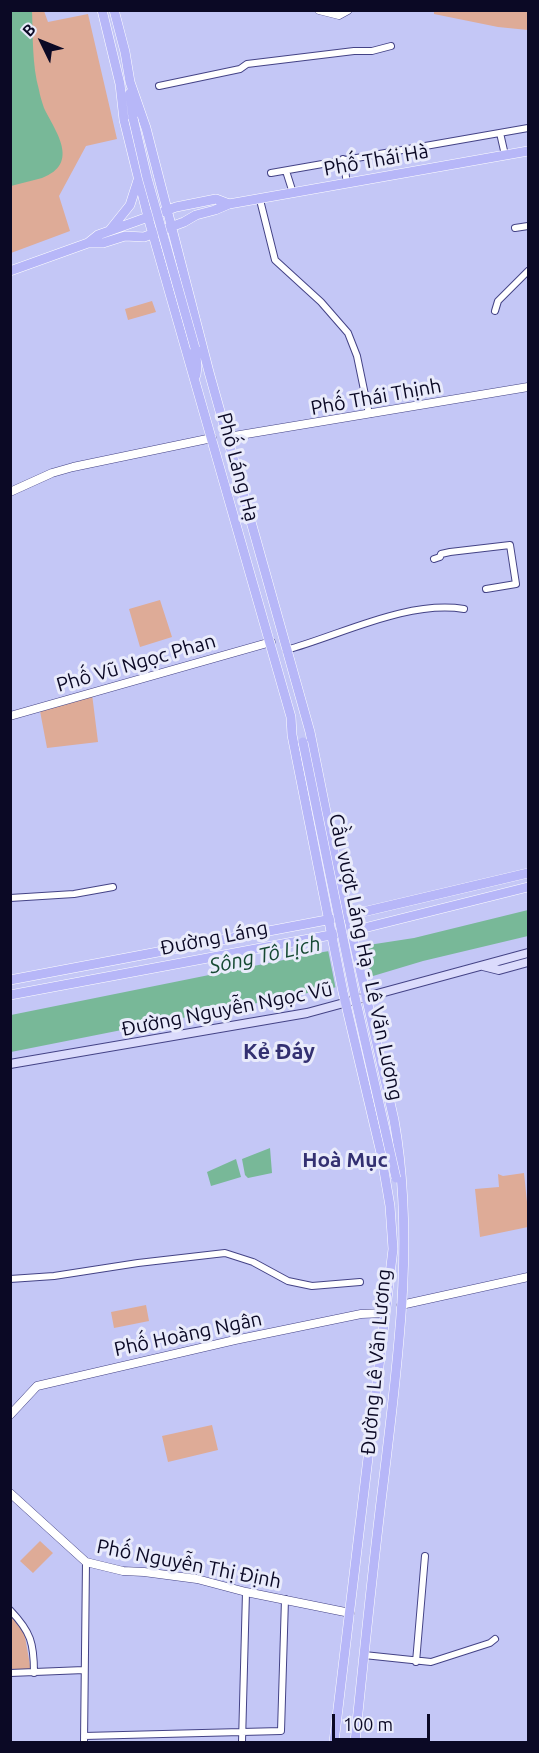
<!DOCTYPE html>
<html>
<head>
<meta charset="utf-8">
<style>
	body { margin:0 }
	#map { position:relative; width:539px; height:1753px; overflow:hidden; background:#c4c7f6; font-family:Ubuntu,sans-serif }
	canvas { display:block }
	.frame { position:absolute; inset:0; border:12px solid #0b0925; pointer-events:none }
	.north { position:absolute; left:12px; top:12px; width:60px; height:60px; -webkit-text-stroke:4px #e9ebfb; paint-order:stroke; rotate:313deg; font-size:16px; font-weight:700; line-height:24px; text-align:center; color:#0b0925 }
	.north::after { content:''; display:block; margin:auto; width:21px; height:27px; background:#0b0925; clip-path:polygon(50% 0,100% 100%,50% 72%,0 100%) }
	.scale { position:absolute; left:332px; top:1714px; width:98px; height:27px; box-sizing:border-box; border:3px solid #0b0925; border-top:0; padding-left:8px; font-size:18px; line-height:21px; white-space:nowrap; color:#0b0925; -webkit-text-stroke:4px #e9ebfb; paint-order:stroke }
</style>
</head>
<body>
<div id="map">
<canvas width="539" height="1753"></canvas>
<div class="frame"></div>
<div class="north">B</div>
<div class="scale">100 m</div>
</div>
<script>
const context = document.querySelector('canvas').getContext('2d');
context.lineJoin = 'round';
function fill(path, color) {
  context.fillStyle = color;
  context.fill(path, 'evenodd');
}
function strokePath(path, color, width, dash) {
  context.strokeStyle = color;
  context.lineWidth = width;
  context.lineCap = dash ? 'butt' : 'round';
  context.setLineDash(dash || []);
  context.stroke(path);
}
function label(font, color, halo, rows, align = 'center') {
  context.font = font + ' Ubuntu,sans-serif';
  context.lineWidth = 6;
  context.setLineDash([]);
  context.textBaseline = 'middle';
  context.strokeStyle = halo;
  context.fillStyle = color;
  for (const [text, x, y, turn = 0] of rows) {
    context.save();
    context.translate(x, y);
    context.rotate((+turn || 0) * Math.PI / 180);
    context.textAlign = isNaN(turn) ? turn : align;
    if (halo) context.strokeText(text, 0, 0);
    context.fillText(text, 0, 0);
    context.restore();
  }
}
fill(new Path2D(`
	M11,11H44L48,22L88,14L117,139L86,146L59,196L70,231L11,253Z
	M434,11H528V30L498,27L434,14Z
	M152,301L156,312L128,320L125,309Z
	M160,600L172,637L140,647L129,609Z
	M92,694L98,742L47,748L40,711Z
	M524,1173L527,1202L528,1203V1227L480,1237L475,1189L499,1187L498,1174L503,1176Z
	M146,1305L149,1321L114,1328L111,1312Z
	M212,1425L218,1450L168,1462L162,1436Z
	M40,1541L53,1553L33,1573L20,1561Z
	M10,1615L24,1631L31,1671L11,1669Z`), '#deab97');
fill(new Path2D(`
	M11,10L32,11C33,36 32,65 39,90C40,96 42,102 44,108C55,131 81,163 42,178C32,181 21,183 11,186Z
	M528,910V936L423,961L333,988L11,1052V1015L323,952L414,938Z
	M270,1148L272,1173L248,1178L245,1175L242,1159Z
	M236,1159L241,1177L211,1186L207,1172Z`), '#78b898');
fill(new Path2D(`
	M363,943L372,979L336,990L328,950Z`), '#c4c7f6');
const minor = new Path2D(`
	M159,86L240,69L247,64L354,51H372L391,46
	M500,133L505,155
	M343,159L347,183
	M286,171L293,193
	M271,173L528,128
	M260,200L275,260L321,302L348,333L357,356L369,414
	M515,228L528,226
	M495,311L498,301L528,271
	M434,559L440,557L441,554L450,552L510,545L516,584L486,589
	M286,650C341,635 407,600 464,609
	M10,898L74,894L113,887
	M10,1279L54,1276L138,1263L225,1253L253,1262L288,1281L312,1286L360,1282
	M10,1610C31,1632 34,1643 34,1673
	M364,1655L431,1662L490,1643L495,1639
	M416,1662L425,1556
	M10,1673L84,1670
	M84,1736L281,1731L285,1599
	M84,1742L86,1562
	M242,1742L246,1592`);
const tertiary = new Path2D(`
	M319,10L339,15L348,10
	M228,437L528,387
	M10,492L52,473L73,467L212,438
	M10,716L271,642
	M401,1305L528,1277
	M10,1415L37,1386L235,1340L361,1314L385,1313
	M10,1493L86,1562L123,1571L144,1572L197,1579L246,1592L350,1613`);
const secondary = new Path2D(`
	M483,966L499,970L528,962
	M10,1064L307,1013L528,953`);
const primary = new Path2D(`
	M102,10L120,84L124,120L148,217L291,717L292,735L343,992L381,1153L390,1206L393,1249L334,1742
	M114,10L125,52L130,82L146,128L209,372L310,732L337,867L394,1120C415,1238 398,1359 384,1477C373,1565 364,1654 355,1742
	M130,93L133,118
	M110,230L130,205L138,180
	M88,243H103L125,236L144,237L184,222L196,215L215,210L229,204L528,151
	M10,271L88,243L98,235L176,207L216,199L229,204
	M195,348L197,366L196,375
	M346,916L528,873
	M10,980L332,919
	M10,995L352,931L528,887`);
strokePath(minor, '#444386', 8);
strokePath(tertiary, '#444386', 9);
strokePath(secondary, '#444386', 10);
strokePath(primary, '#fff', 10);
strokePath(minor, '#fff', 6);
strokePath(tertiary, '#fff', 8);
strokePath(secondary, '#dbdbfc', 8);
strokePath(primary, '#b7b7f8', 9);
const primaryBridge = new Path2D(`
	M133,118L147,178L195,348
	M303,742L355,997L396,1178`);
strokePath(primaryBridge, '#fff', 10, []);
strokePath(primaryBridge, '#b7b7f8', 9);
label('20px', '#0b0925', '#e9ebfb', [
	["Phố Thái Hà",376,160,-10],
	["Phố Thái Thịnh",376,397,-10],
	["Phố Láng Hạ",238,467,75],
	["Phố Vũ Ngọc Phan",136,663,-16],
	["Đường Láng",214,938,-11],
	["Cầu vượt Láng Hạ - Lê Văn Lương",366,957,78],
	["Đường Nguyễn Ngọc Vũ",227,1009,-11],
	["Phố Hoàng Ngân",188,1334,-12],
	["Đường Lê Văn Lương",376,1362,-85],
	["Phố Nguyễn Thị Định",189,1564,11]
]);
label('italic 21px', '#164933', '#e9ebfb', [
	["Sông Tô Lịch",265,955,-12]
]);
label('bold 21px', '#333071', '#e9ebfb', [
	["Hoà Mục",345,1160]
]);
label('bold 22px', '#333071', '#e9ebfb', [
	["Kẻ Đáy",279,1052]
]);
</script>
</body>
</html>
